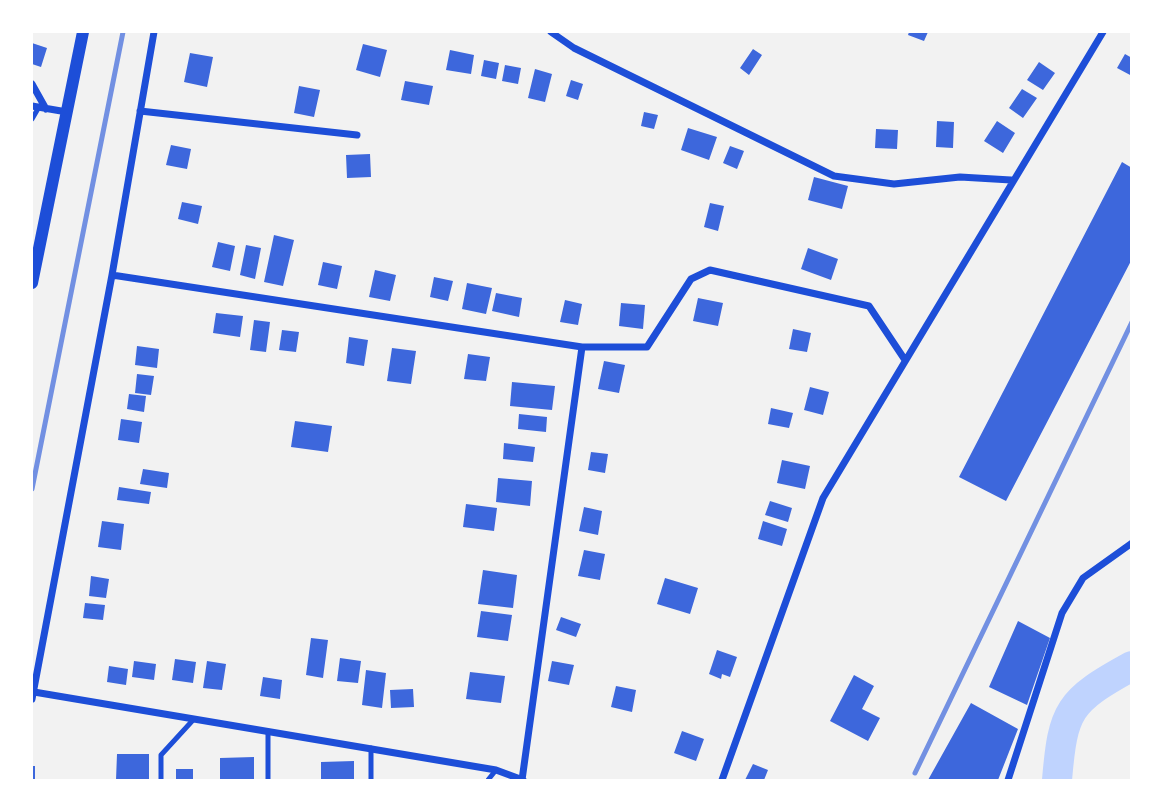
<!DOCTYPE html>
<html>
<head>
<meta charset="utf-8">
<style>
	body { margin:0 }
	#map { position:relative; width:1163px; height:812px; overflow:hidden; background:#f2f2f2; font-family:"Nunito Sans",sans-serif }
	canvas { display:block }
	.frame { position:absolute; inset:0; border:33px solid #fff; pointer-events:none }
</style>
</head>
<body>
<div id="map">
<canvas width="1163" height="812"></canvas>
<div class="frame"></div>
</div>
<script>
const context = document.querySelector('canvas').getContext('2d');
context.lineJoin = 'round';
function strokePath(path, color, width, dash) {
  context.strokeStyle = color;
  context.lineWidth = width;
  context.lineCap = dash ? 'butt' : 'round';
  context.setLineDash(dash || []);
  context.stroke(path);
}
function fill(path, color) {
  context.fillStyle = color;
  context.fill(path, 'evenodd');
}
strokePath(new Path2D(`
	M1057,780C1063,710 1068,701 1132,666`), '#bfd3fe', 30);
fill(new Path2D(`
	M909,32H928L924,41L908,35Z
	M32,43L47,48L41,67L32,64Z
	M363,44L387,50L380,77L356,70Z
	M753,49L762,55L749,75L740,68Z
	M450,50L474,55L471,74L446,70Z
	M190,53L213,57L207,87L184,82Z
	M1125,54L1132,58V76L1117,68Z
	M484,60L499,63L496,79L481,76Z
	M1039,62L1055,73L1043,90L1027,80Z
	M505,65L521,68L518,84L502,81Z
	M535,69L552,74L545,102L528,98Z
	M571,80L583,84L578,100L566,96Z
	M405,81L433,86L429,105L401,100Z
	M299,86L320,90L314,117L294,113Z
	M1022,89L1037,98L1023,118L1009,108Z
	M644,112L658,115L654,129L641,126Z
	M937,121L954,122L953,148L936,147Z
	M997,121L1015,133L1003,153L984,141Z
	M688,128L717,137L709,160L681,150Z
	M876,129L898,130L897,149L875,148Z
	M171,145L191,149L187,169L166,165Z
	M730,146L744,151L737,169L723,163Z
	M370,154L371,177L347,178L346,155Z
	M1122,162L1132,168V259L1006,501L959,477Z
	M814,177L848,186L842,209L808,200Z
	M182,202L202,206L198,224L178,219Z
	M710,203L724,206L718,231L704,227Z
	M274,235L294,240L283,286L264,282Z
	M218,242L235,246L230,271L212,267Z
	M246,245L261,248L255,279L240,275Z
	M808,248L838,259L831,280L801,269Z
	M323,262L342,266L337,289L318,285Z
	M375,270L396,275L390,301L369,297Z
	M434,277L453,281L448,301L430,297Z
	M467,283L492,288L486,314L462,309Z
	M496,293L522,298L519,317L492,311Z
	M698,298L723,303L718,326L693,321Z
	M565,300L582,304L578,325L560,322Z
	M621,303L645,305L643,329L619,326Z
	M216,313L243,316L240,337L213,333Z
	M254,320L270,322L266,352L250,350Z
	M793,329L811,333L807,352L789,349Z
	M282,330L299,332L296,352L279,350Z
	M349,337L368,340L364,366L346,363Z
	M137,346L159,349L157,368L135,365Z
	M392,348L416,351L411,384L387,381Z
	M468,354L490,357L486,381L464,379Z
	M604,361L625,365L619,393L598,389Z
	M137,374L154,376L151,395L135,393Z
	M512,382L555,386L552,410L510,406Z
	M810,387L829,392L823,415L804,410Z
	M129,394L146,396L144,412L127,409Z
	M771,408L793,413L789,428L768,424Z
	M519,414L547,417L546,432L518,429Z
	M121,419L142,422L139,443L118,440Z
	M295,421L332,426L328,452L291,447Z
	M504,443L535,447L533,462L503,459Z
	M591,452L608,454L605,473L588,470Z
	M782,460L810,466L805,489L777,483Z
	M143,469L169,473L167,488L140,484Z
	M498,478L532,481L530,506L496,502Z
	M119,487L151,492L149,504L117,500Z
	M770,501L792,508L788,522L765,515Z
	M466,504L497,508L494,531L463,527Z
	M584,507L602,511L598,535L579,531Z
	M102,521L124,524L121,550L98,547Z
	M763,521L787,529L782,546L758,539Z
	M584,550L605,554L600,580L578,576Z
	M483,570L517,575L513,608L478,604Z
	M91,576L109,579L106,598L89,596Z
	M665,578L698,588L690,614L657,604Z
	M85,603L105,605L103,620L83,618Z
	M481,611L512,615L508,641L477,637Z
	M561,617L581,624L576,637L556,630Z
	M1018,621L1050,638L1027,705L989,687Z
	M311,638L328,640L323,678L306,675Z
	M717,650L737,657L730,677L722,674L721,679L709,674Z
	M340,658L361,661L358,683L337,681Z
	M175,659L196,662L193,683L172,680Z
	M134,661L156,664L154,680L132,677Z
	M207,661L226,664L222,690L203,688Z
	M552,661L574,665L569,685L548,681Z
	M109,666L128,669L126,685L107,682Z
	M366,670L386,673L382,708L362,705Z
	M470,672L505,676L501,703L466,699Z
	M854,675L874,686L862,709L880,718L868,741L830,721Z
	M263,677L282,680L280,699L260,696Z
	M616,686L636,690L632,712L611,707Z
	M413,689L414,707L391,708L390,690Z
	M971,703L1018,729L998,780H928Z
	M682,731L704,739L696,761L674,753Z
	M117,754H149V780H116Z
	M254,757V780H220V758Z
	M354,761V780H321V762Z
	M753,764L768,770L764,780H745Z
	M32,766H35V780H32Z
	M176,769H193V780H176Z`), '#3d67dc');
strokePath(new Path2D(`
	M32,119L39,107
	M268,731V780
	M161,780V755L194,719
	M371,780V748
	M488,780L496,770`), '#1d4ed8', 5);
strokePath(new Path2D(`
	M551,32L574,48L834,176L894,184L960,177L1011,180
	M32,84L46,109
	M32,106L67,112
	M140,111L357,135
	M112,275L582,347H647L691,279L710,270L869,306L905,360
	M34,692L496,770L523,780
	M32,699L112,275L154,32
	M522,780L582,347
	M722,780L823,498L1103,32
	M1008,780L1062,613L1083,578L1132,543`), '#1d4ed8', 7);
strokePath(new Path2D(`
	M32,283L83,32`), '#1d4ed8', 12);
strokePath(new Path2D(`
	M32,489L123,32
	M915,773L1132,322`), '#7290e2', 5);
</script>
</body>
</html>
